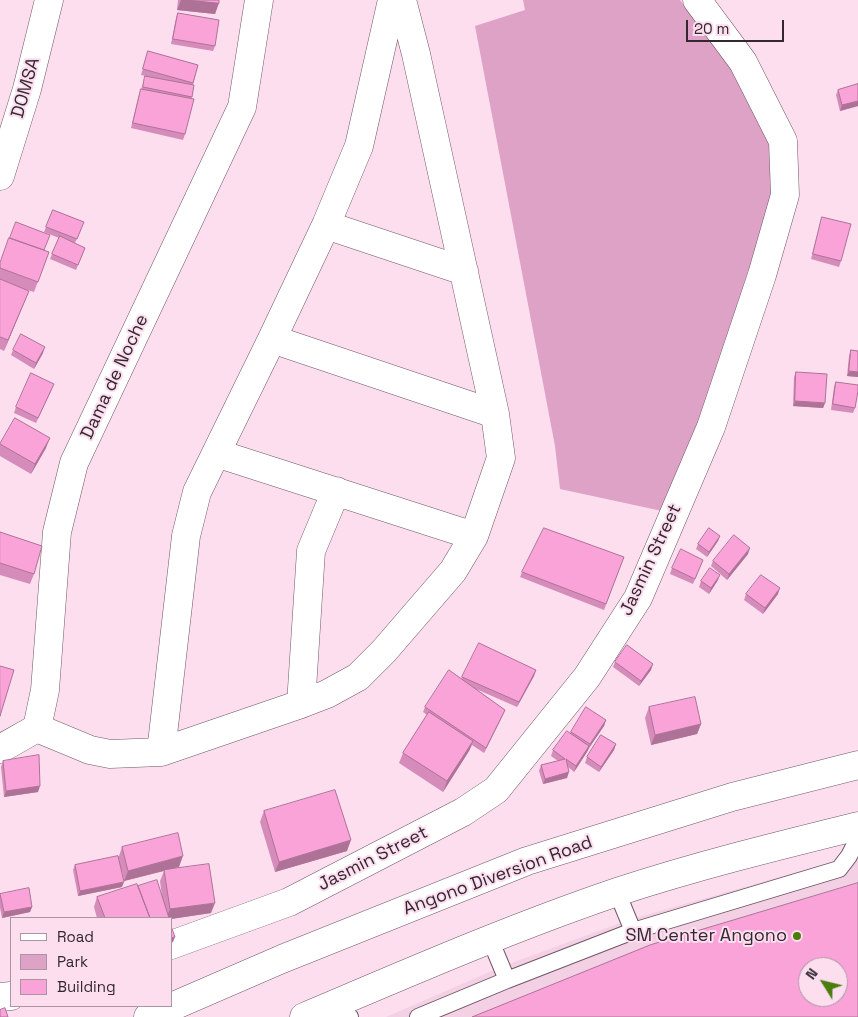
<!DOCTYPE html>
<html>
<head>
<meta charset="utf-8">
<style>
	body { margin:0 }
	#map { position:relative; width:858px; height:1017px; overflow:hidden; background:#fcdeef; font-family:"Space Grotesk",sans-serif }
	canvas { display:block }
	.legend { position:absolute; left:10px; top:917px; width:162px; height:90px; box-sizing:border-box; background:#fcdeef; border:1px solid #ac95a2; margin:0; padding:6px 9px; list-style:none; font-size:15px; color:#33282f }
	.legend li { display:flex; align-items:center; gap:10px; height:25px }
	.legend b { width:25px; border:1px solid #ac95a2 }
	.north { position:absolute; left:798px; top:957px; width:50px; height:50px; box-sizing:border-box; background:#fcdeef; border:1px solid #ac95a2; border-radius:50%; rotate:306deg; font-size:14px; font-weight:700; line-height:20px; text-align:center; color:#33282f }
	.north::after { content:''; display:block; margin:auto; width:18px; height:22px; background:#4a7d0e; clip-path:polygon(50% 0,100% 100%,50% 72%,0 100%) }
	.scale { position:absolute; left:686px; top:20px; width:98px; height:22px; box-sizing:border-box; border:2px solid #33282f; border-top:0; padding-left:6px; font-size:15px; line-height:18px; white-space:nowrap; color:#33282f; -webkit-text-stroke:4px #fcdeef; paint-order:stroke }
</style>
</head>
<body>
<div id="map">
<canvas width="858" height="1017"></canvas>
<ul class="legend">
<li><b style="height:6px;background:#fff"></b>Road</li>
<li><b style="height:14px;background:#dea2c6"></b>Park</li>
<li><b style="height:14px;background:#f9a3d8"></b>Building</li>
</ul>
<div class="north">N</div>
<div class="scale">20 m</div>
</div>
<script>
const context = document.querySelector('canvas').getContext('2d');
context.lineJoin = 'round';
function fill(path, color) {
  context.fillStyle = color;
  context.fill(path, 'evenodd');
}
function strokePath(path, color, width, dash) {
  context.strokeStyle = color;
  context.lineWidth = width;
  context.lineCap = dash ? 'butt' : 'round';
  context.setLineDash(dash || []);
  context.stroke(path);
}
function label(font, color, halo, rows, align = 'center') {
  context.font = font + ' "Space Grotesk",sans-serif';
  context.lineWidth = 4;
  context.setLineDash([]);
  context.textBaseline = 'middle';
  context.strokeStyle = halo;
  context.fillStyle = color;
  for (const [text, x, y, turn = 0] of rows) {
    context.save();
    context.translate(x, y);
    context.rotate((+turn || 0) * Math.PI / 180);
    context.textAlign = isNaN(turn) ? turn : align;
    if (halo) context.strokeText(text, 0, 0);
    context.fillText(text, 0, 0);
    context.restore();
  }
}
fill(new Path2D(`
	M858,855V1017H386L501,967L628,920ZM808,967H838V997H808Z`), '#f4d0e5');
fill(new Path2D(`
	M523,0H680L735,71L773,143V194L702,414L662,511L560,489L555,446L475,26L525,10Z`), '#dea2c6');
const lane = new Path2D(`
	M617,892L633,931
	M490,939L507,980
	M331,1006L350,1017
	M418,1017L507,980L633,931L839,869L849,856L858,838`);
const street = new Path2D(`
	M326,225L464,271
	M272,339L495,414
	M216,453L474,536
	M301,704L311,551L336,491
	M37,728L90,750L110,754L161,752L301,704L327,694L358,677L384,651L453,571L474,536L501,458L495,414L416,54L402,0
	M0,749L37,728L45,690L57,532L74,463L242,107L259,0
	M161,752L186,536L197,492L272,339L326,225L359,146L392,0
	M171,945L289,902L463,812L496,790L587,677L638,598L711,427L762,275L785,195L783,141L743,62L697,0
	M0,997L11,996`);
const secondary = new Path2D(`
	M0,176L27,89L49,0`);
const primary = new Path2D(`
	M148,1017L282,959L527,861L732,797L858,765
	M304,1017C408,973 511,928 617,892C696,866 777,846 858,826`);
strokePath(lane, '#705766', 18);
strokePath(street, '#705766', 29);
strokePath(secondary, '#705766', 29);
strokePath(primary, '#705766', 29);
strokePath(lane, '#fff', 16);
strokePath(street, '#fff', 28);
strokePath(secondary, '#fff', 28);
strokePath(primary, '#fff', 28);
fill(new Path2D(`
	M178,0H219L215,14L177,10Z
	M178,13L215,46L213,51L171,44L176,18Z
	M148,51L198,65L193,85H194L185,134L183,140L131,128L139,95L146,76L141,75Z
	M858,84V106L840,111L836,95L838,90Z
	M53,210L84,222L75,243L85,248L76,270L50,259L59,238L44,232Z
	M822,217L841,261L839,267L811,259Z
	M44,250L49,252L34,292L21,288L29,291L4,351L0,349V263Z
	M13,350L43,353L34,369L11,355Z
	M851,350L858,351V377L847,376L849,356Z
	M796,372L825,403L823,408L793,406L794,377Z
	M836,382L855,408L853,413L831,410L834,387Z
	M52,389L36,423L14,413L16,407Z
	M0,443L46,448L31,474L0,456Z
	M0,532L34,574L30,584L0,575Z
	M720,536L718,541L707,557L696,549L698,544Z
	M748,554L727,580L711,566L713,561Z
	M624,557L604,610L520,577L522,572Z
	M703,560L693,584L670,574L672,568Z
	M718,580L709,594L699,587L701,581Z
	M746,594H778L763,614L744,600Z
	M615,662L651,670L639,686L613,667Z
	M536,670L534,676L517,707L476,689L505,710L484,753L472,745L469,751L443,792L399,763L403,753L427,715L423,712L425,707L461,679L462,677Z
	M649,707L701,724L697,734L651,745L645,718Z
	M606,720L604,726L589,748L587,752L574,772L568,767L567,778L543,784L539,771L541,765L558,761L551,756L553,750L571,732Z
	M616,744L614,750L599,772L585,763L587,757Z
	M3,761L38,792L4,797L1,767Z
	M264,811L347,851L275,872L260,822Z
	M122,847L179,867L171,869L211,913L171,919V918H97L94,907L97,897L138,887L162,897L160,881L164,871L124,881L122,871V887L78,896L73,870L75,865L119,856Z
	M0,894L32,907L30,912L2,918L0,908Z`), '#d68cba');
fill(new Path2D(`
	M181,0H187L219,3L215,14L177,10Z
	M858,101V106L840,111L842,105Z
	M29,291L25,301L4,351L8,340Z
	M45,347L43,353L34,369L36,363Z
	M849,371L858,372V377L847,376Z
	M795,401L825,403L823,408L793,406Z
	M50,438L46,448L31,474L35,464Z
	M720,536L718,541L707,557L709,552Z
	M750,548L748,554L727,580L729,574Z
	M720,575L718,580L709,594L711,588Z
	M780,588L778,594L763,614L765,608Z
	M653,664L651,670L639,686L641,681Z
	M536,670L534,676L517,707L519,702Z
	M505,710L503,715L484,753L486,748Z
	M606,720L604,726L589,748L587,752L574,772L576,766Z
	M701,724L697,734L651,745L655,735Z
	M473,741L469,751L443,792L447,781Z
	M616,744L614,750L599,772L601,767Z
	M569,772L567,778L543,784L545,779Z
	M40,786L38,792L4,797L6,791Z
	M351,840L347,851L275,872L279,862Z
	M183,856L179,867L124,881L128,871Z
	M124,882L122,887L78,896L80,891Z
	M215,903L211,913L171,919V918H166L170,909Z
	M32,907L30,912L2,918L4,912Z
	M175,937L173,942L171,943V938Z`), '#ae7297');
const building = new Path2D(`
	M187,0H219V3Z
	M178,13L219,20L215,46L173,39Z
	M148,51L198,65L193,83L143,69Z
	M145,76L194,85L192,97L143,87Z
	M858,84V101L842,105L838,90Z
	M141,89L194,99L185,134L133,123Z
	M53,210L84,222L77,239L46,227Z
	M822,217L851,224L841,261L813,254Z
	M16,222L50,235L44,250L10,238Z
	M60,236L85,248L78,265L52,254Z
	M9,238L49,252L38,282L0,268V263Z
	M0,279L29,291L8,340L0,337Z
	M21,334L45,347L36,363L13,350Z
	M851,350L858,351V372L849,371Z
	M796,372L827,374L825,403L795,401Z
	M31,373L54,384L38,418L16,407Z
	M836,382L858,385V391L855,408L833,404Z
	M15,418L50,438L35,464L0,444Z
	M544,528L624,557L606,604L522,572Z
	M709,528L720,536L709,552L698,544Z
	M0,532L42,546L34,574L0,563Z
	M734,535L750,548L729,574L713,561Z
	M681,549L703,560L695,579L672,568Z
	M710,568L720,575L711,588L701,581Z
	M761,575L780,588L765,608L746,594Z
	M479,643L536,670L519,702L462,677Z
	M627,645L653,664L641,681L615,662Z
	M0,666L14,670L0,716Z
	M449,670L505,710L486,748L425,707Z
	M695,697L701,724L655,735L649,707Z
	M586,707L606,720L590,744L571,732Z
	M429,712L473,741L447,781L403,753Z
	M567,731L589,746L576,766L566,759L569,772L545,779L541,765L565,759L553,750Z
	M601,735L616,744L601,767L587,757Z
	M39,755L40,786L6,791L3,761Z
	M335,790L351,840L279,862L264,811Z
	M178,833L183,856L128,871L122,847Z
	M118,856L124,882L80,891L75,865Z
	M209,864L215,903L170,909L164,870Z
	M157,880L169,918H150L138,886Z
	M858,883V1017H472L650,945ZM808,967H838V997H808Z
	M137,884L150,918H105L97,897Z
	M29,888L32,907L4,912L0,894Z
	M171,926L175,937L171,938Z
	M5,1008L8,1017H0V1010Z`);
fill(building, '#f9a3d8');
strokePath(building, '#ae7297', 1);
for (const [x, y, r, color] of [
	[797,936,5,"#4a7d0e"]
]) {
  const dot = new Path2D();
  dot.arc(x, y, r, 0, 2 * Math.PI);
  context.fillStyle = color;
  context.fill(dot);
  strokePath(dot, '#fcdeef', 2);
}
label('18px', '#33282f', '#fcdeef', [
	["DOMSA",26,88,-74],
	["Dama de Noche",115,377,-65],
	["Jasmin Street",651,560,-65],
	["Jasmin Street",373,859,-27],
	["Angono Diversion Road",498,876,-20]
]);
label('18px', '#33282f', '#fcdeef', [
	["SM Center Angono",787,936]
], 'right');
</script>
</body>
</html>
